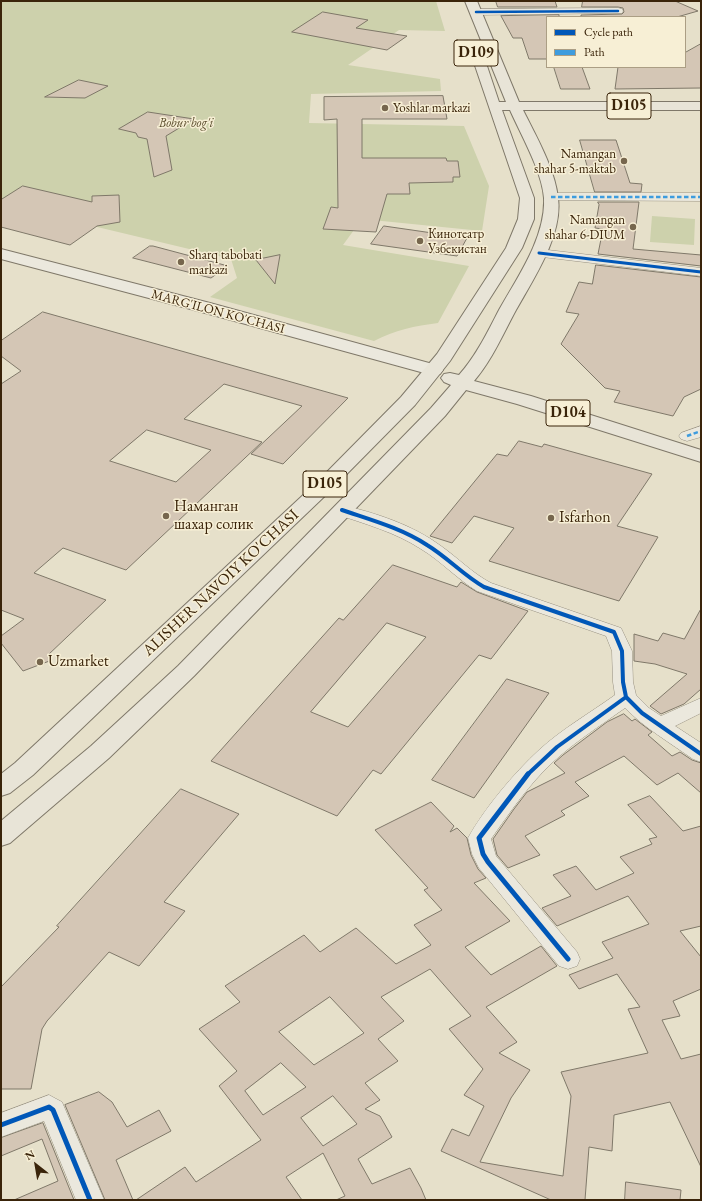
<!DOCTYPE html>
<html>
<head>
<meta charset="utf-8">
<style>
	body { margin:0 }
	#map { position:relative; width:702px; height:1201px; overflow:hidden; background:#e6e0ca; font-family:"EB Garamond",serif }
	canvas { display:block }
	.frame { position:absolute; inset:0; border:2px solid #3a240a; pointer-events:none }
	.legend { position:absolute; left:546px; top:16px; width:140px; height:52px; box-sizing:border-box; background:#f7efd5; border:1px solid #ab9e84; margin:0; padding:5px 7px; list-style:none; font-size:12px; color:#3a240a }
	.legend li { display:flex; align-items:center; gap:8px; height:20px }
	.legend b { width:20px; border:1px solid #ab9e84 }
	.north { position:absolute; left:16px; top:1145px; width:40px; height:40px; -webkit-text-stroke:3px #f7efd5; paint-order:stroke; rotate:329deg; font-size:11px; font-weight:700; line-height:16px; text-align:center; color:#3a240a }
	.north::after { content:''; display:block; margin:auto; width:14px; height:18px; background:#3a240a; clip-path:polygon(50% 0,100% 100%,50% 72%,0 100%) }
</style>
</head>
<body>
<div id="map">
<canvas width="702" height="1201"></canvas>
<div class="frame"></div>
<ul class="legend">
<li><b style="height:5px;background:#0057b8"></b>Cycle path</li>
<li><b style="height:5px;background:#3e9cde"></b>Path</li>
</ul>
<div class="north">N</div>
</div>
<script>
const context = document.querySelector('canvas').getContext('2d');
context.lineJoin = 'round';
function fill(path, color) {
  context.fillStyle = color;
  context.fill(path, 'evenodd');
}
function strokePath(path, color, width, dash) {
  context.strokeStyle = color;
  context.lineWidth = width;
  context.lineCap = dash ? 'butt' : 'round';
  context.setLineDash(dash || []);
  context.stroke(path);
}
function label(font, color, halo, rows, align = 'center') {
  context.font = font + ' "EB Garamond",serif';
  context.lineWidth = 3;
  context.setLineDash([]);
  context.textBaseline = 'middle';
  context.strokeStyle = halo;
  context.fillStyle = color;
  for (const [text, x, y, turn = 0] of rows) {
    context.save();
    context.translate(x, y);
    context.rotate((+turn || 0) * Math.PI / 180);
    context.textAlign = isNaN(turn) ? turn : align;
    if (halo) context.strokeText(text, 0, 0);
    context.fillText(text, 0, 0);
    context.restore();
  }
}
fill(new Path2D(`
	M1,1H436L445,31L399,30L348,65L440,79L441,91L311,94L309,123L464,126L489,186L482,231L362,219L343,245L469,266L438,323C415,326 395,330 374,341L210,297L237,278L231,259L93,226L1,201Z
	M652,216L695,219L694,245L650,242Z`), '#cdd1ac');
const building = new Path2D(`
	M496,1H555L557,7H498Z
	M583,1H675L698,11L677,17H581V15L622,14L624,12L623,8L618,7H582Z
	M323,12L368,20L356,28L407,36L387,50L292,32Z
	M559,15V17H547V59H529L522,38H513L501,16Z
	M701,44V88L615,89L618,67H685V53Z
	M554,67H582L590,89H561Z
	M79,80L108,86L85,98L45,97Z
	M443,96L447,119H362V158H446L447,161H458L460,177H453V182L409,183L410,194H387L376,232L323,229L331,207L338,208L337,119L324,120V97Z
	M148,112L194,119L166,136L172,170L154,177L147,139L138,137L136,133L119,129Z
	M580,140H616L630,183L642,184L641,192H595Z
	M23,186L92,202V196L119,195L120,222L97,226L70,245L1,227V200Z
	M598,202H639L633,249L701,255V266L598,254L603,229L595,228L599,205Z
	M384,226L467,238L457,256L371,244Z
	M150,246H153L228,266L211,278L133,258Z
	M280,255L275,284L256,260Z
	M596,265L701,277V389L684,397L673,416L614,402L620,391L605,388L561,344L579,314L566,312L579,282L592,284Z
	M43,312L348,398L283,464L251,454L302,406L224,384L184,419L262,442L126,570L63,548L34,573L106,600L48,655L52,660L23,671L1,643V636L24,619L1,610V384L21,371L1,356V341ZM147,430L211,450L176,482L110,461Z
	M519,441L542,447L544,444L652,474L617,526L658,537L619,601L489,561L514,528L474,516L452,543L430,536L497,454L507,456Z
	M393,565L457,587L461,582L477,592L528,611L491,659L479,655L381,774L373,770L337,816L211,761L339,618L343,620ZM387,623L426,637L348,727L311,712Z
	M701,609V689L684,704L661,714L650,706L687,674L655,664L634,661V634L658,641L663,633L684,639Z
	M507,679L549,693L474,798L432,780Z
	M624,714L632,721L635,719L652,732L648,735L672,756L680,752L692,760L701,763V793L678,773L657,785L624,756L575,782L589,796L561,811L565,815L525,836L540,855L508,868L497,855L493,839L514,809L527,792L565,773L554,763L563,755L607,722Z
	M181,789L239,814L164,902L185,911L139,966L109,952L47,1021L42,1029L31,1089H1V987L59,927L57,926Z
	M650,796L683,831L701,826V926L680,931L701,957V989L673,1001L680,1016L662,1020L681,1059L701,1054V1167L670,1102L614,1115L612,1151L589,1147L585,1200H551L441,1151L452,1129L469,1136L484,1106L464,1095L483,1069L449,1029L471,1016L430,969L381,997L404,1021L378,1039L398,1061L365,1083L380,1100L365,1109L380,1116L392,1137L358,1159L372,1184L410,1168L421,1188L426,1200H336L345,1196L323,1153L286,1177L302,1200H136L185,1167L196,1182L261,1140L219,1086L237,1071L199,1029L240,1002L225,986L304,935L320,952L356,928L396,964L431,945L414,925L442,910L424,890L428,888L375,830L431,802L454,826L450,832L457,828L467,838L471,855L478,869L486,878L474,883L510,921L465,947L491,975L541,946L557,966L486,1007L517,1042L499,1053L530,1070L511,1098L480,1162L563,1176L571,1096L561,1072L648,1053L628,1009L640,1007L617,974L579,989L569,975L613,958L602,942L649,924L628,896L557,926L542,908L571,896L553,875L576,866L596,890L634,873L620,857L652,844L649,839L657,837L628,805ZM330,997L364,1033L314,1065L279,1032ZM281,1063L306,1087L263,1115L245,1091ZM333,1096L357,1124L323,1146L301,1118Z
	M99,1092L112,1102L127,1127L159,1110L171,1131L116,1160L133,1200H105L65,1105Z
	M43,1123L74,1200H14L58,1181L42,1139L1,1156V1138Z
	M626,1182L681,1190L680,1200H625Z`);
fill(building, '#d4c6b5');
strokePath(building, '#7f7869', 1);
const street = new Path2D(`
	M618,8L622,9L623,11L622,13L476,15L471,12L476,9Z
	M551,193H701V201L546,200L545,197L546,194Z
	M539,249L701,268V276L534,256L532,253L534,250Z
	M701,426V437L687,441L681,439L679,436L681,433Z
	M342,505C376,513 413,525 441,546C458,558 472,573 491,583L621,628L632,651L633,682L636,695L649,708L661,716L701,698V713L675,726L701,743V762L693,759C670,743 645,728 625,708C601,725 576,741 554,761C529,784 510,812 491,839L496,856L577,952L580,959L577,966L568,969L559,966L479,868L472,854L468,838C484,809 514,773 539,750C562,729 590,713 615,695L613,682L612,651L606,636L477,591C457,579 441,561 421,549C395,532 365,524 336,514L333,510L336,506Z
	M49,1095L62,1102L104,1200H76L44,1121L1,1137V1113Z`);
const secondary = new Path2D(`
	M1,249L210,303L440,366L443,370L440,374L434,375L428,374L198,311L1,259Z`);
const primary = new Path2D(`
	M465,1H477L519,102H701V110H523C536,136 555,169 558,198C563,235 534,278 516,310C503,334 492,360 474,381L531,396L701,450V462L517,404L466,390L445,416L194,676L109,758L10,843L1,846V821L91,746L178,666L431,408L451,385L444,382L441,378L444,374L450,373L459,375C476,356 487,333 499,310C517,278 546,237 544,198C542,171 521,135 510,110H502L534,198V219L522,248L450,361L415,405L329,492L33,775L10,793L1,796V774L15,763L315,484L401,397L437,354L506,248L518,219L520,198L468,45L470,42H478L480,45L499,102H506Z`);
strokePath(street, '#989182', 1);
strokePath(secondary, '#7f7869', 2);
strokePath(primary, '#7f7869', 2);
fill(street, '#ebe8dd');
fill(secondary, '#ebe8dd');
fill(primary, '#e8e4d7');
strokePath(new Path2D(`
	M551,197H701
	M687,436L701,431`), '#3e9cde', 2.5, [4.5, 2.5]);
strokePath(new Path2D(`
	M476,12L618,11`), '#0057b8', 2.5);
strokePath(new Path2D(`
	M539,253L701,272`), '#0057b8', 3);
strokePath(new Path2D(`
	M342,510C371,520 401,528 427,545C447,557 463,575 484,587L614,632L622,651L623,682L626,697L642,713L701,754
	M527,775L557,747L626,697`), '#0057b8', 4);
strokePath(new Path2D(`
	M528,774L479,838L483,854L488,862L568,959
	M1,1125L49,1107L53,1110L90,1200`), '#0057b8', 5);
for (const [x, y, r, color] of [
	[385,108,4,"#76664d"],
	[624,161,4,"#76664d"],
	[633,227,4,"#76664d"],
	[420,241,4,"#76664d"],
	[181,262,4,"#76664d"],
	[166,516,4,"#76664d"],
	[551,518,4,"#76664d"],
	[40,662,4,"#76664d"]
]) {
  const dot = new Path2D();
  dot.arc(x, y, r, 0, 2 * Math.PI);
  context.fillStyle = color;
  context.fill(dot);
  strokePath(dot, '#f7efd5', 1.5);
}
label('13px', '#3a240a', '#f7efd5', [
	["Yoshlar markazi",393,108],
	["Namangan",616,154,"right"],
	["shahar 5-maktab",616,169,"right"],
	["Namangan",625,220,"right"],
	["shahar 6-DIUM",625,235,"right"],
	["Кинотеатр",428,234],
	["Узбекистан",428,249],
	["Sharq tabobati",189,255],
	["markazi",189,270]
], 'left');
label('italic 13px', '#5a4c2c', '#f7efd5', [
	["Bobur bog'i",186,123]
]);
label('13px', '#3a240a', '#f7efd5', [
	["MARG'ILON KO'CHASI",218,312,15]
]);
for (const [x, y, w] of [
	[476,53,44],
	[629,106,44],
	[568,413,44],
	[325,484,44]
]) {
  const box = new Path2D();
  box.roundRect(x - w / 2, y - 13, w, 26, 3);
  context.fillStyle = '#f7efd5';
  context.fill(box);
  strokePath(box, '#3a240a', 1);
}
label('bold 15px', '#3a240a', null, [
	["D109",476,53],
	["D105",629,106],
	["D104",568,413],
	["D105",325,484]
]);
label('16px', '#3a240a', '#f7efd5', [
	["Наманган",174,507],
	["шахар солик",174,525],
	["Isfarhon",559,518],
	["Uzmarket",48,662]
], 'left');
label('16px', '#3a240a', '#f7efd5', [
	["ALISHER NAVOIY KO'CHASI",221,583,-43]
]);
</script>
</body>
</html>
